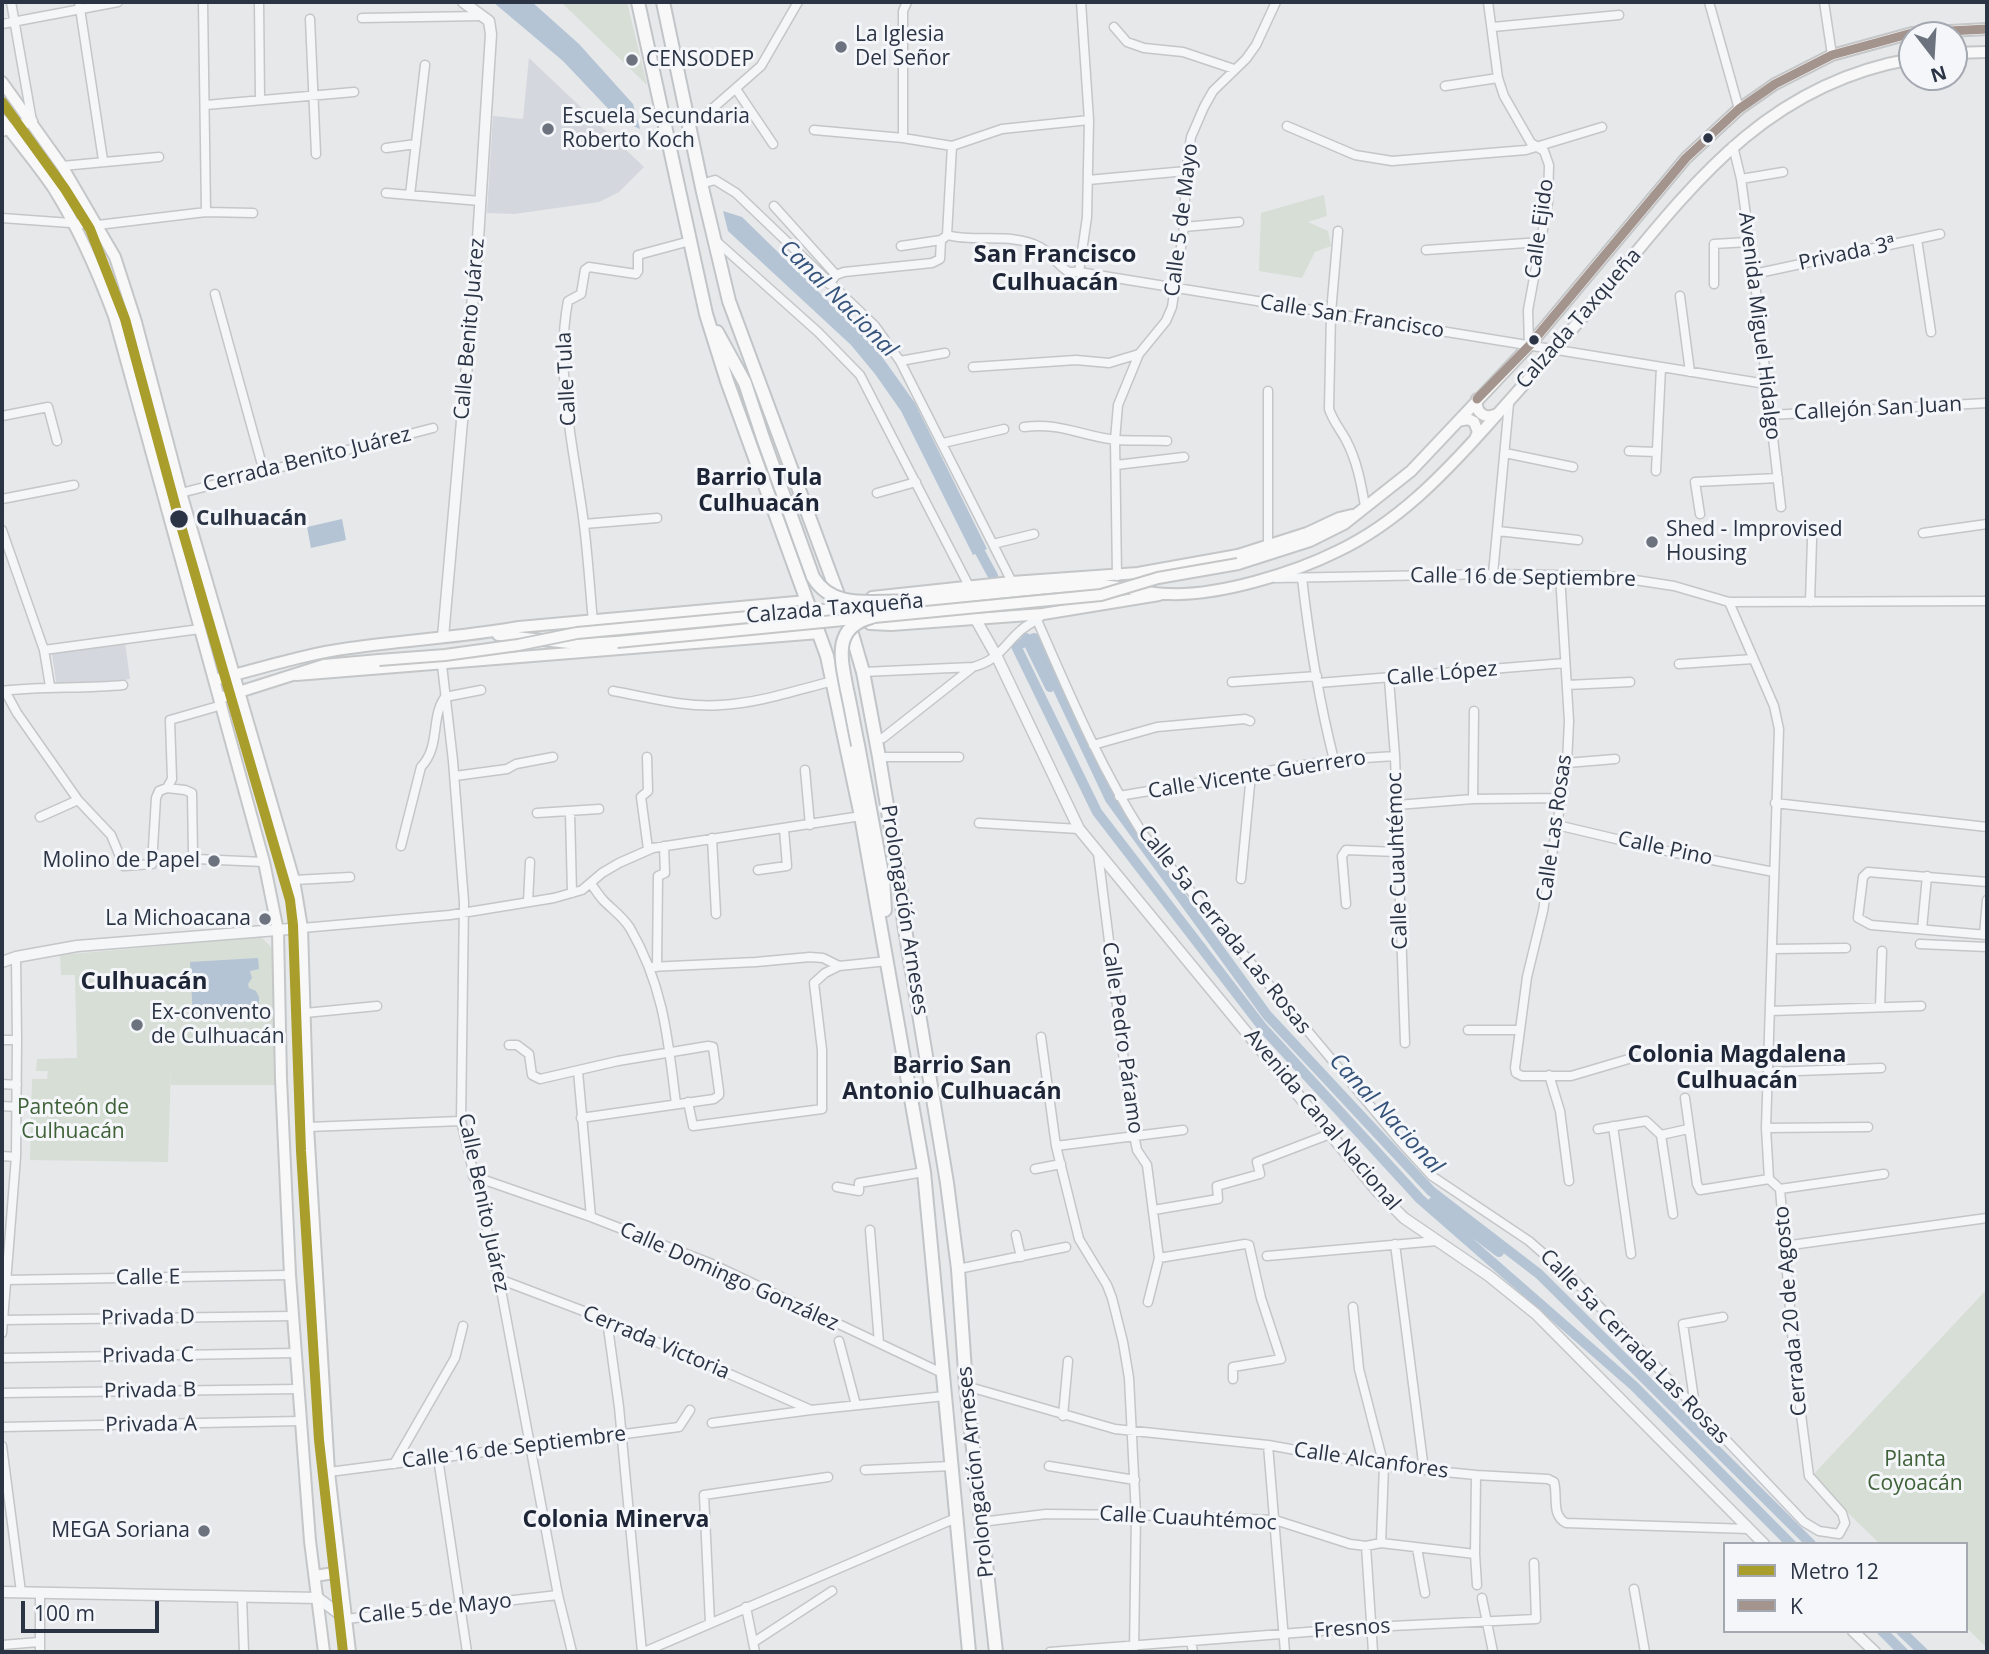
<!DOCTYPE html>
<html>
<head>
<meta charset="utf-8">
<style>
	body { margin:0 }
	#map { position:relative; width:1989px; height:1654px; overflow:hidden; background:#e6e8ea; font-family:"Open Sans",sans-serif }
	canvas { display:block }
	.frame { position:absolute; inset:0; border:4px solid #2b3445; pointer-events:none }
	.legend { position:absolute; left:1723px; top:1542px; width:245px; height:91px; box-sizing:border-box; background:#f4f6f9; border:2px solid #a4a8b1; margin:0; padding:9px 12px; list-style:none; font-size:21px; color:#2b3445 }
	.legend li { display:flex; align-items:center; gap:14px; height:35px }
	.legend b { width:35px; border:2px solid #a4a8b1 }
	.north { position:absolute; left:1898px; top:21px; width:70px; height:70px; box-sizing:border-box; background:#f4f6f9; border:2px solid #a4a8b1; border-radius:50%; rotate:163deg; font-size:19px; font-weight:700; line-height:28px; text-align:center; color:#2b3445 }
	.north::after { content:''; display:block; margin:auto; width:24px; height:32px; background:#6c737f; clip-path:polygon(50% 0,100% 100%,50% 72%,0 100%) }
	.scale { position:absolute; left:21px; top:1601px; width:138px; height:32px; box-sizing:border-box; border:4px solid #2b3445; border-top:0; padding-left:9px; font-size:21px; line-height:24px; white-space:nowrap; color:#2b3445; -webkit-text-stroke:5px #f4f6f9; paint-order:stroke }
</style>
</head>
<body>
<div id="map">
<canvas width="1989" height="1654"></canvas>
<div class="frame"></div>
<ul class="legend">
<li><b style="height:9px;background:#a99d2b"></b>Metro 12</li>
<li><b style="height:9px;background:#a4948e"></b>K</li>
</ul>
<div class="north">N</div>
<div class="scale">100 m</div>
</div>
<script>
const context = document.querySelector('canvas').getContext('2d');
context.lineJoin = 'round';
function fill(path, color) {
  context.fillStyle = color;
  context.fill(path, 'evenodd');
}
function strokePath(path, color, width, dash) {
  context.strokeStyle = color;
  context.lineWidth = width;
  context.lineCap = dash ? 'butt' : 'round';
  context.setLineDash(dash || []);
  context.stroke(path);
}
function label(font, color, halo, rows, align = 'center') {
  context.font = font + ' "Open Sans",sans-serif';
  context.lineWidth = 6;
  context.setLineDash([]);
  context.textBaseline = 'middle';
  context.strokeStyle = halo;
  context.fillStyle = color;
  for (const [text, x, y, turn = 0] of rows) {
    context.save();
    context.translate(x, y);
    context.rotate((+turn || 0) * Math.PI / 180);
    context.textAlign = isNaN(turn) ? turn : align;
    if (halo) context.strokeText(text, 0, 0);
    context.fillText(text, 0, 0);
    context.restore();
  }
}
fill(new Path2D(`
	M529,58L644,167L619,192L599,202L514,214L487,213L493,116L523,119Z
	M125,643L130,679L87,685L56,682L52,654Z`), '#d4d7dd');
fill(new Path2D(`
	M561,2H627L647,85Z
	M1324,195L1327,216L1308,222L1328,231L1331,246L1315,252L1302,278L1259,271L1261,213Z
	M261,937L273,949L276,1085H171V1067L168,1162L30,1160L32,1079H47L48,1071H36L37,1059L77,1058L75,975H61L60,955Z
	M1987,1289V1648L1966,1627V1544H1880L1811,1477Z`), '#d6ded6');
fill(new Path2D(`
	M493,2H532L579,44L633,104L640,129L618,119L563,61Z
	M723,211L742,217L875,347L915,403L987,549L973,555L901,411L875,374L851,345L728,231Z
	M342,519L346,540L311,548L307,527Z
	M258,958L259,969L250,971L252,978L248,984L249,988L256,991L259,997V1014L193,1018L190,962Z`), '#b4c4d5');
strokePath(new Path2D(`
	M974,541L993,576
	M1026,638L1050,687
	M1433,1202L1499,1252
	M1791,1544L1634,1386L1420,1199L1263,1028L1097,812L1016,646L1034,638L1110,799L1267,1015L1431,1191L1539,1274L1811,1544
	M1882,1631L1903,1652
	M1901,1631L1923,1652`), '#b4c4d5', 10);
const minor = new Path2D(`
	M11,2L32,121
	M79,2L103,160
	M203,2L206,212
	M259,2L260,99
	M1488,2L1498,78L1504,96L1531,143L1544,151L1549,165L1548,202L1528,310L1529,346
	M1709,2L1739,109
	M1824,2L1832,55
	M362,18L481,16
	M310,19L316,154
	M2,24L118,2
	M1114,27L1127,42L1144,48L1183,52L1234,69
	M1493,27L1619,15
	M1445,86L1498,78
	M736,89L773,144
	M206,105L354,92
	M704,116L761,66L798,2
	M1287,126L1355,155L1392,161L1526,150L1602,127
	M814,130L903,138L952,146
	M903,138V11L907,2
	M952,146L1002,129L1089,120
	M1733,146L1741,179L1754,274L1781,507
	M386,148L416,144
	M62,166L159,157
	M1741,179L1783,172
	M1088,180L1186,171
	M701,184L715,180L736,193L875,326L900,361L1012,582
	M386,193L480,201
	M410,195L425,65
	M774,206L836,275
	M2,218L98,225L206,212L253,213
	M1184,227L1239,222
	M1338,231L1331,313L1329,409C1333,421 1340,429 1346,440C1357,461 1361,483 1365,506
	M947,235C977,243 1012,232 1040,247C1052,254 1058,266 1069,272H1079L1766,384
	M947,235L952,146
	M1917,239L1931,332
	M715,240L818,332L860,375L969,586
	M901,246L941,240L945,237
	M1426,250L1541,242
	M1079,272L1087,217L1089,120L1081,2
	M1754,274L1940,234
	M829,284L836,275L844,272L932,263L940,259L941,240
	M1714,284V244L1748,242
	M215,294L264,472
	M1680,296L1690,372
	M900,361L945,353
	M973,367L1076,360L1109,363L1139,354
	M1268,391V547
	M1770,415L1987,403
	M2,416L48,407L57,441
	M1024,427C1062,422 1083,437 1117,440C1133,441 1150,440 1167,441
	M943,443L1004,429
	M1629,451L1656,452
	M1505,453L1573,467
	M1116,465L1184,457
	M1656,471L1661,367
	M181,493L433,428
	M877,493L916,482
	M2,499L74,485
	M1700,514L1695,482L1778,478
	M584,524L657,518
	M2,530L44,650L50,686
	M1498,531L1578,540
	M1923,533L1987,524
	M993,544L1034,534
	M1493,574L1509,403
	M1560,575L1569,721L1567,763L1543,911L1527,977L1515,1068L1516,1073L1522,1076H1571L1632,1058
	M1117,576L1115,440L1118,405L1139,354L1166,321L1172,307L1184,227L1186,171L1191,137L1204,107L1213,91L1246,59L1256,45L1276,2
	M1276,578L1493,574L1609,576L1674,586L1729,602L1987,601
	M1302,578C1309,639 1319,701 1334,760
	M1810,602L1812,540
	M1037,620C1069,693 1100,767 1143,834L1399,1140L1432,1176L1529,1241L1577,1283L1804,1522L1819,1531L1839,1534L1845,1523L1842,1513L1809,1476L1795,1368L1780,1189L1769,1179L1766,1128L1779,729L1774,706L1729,602
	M593,622C590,590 588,557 584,525C575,452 554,374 568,301L581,294L585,270L589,267L636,274L638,271V255L690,241
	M44,650L200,629
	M1679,664L1753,659
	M442,665L453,761L464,902L461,1121L499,1279L558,1595L572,1652
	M863,672L973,667
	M1389,679L1395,756L1405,1043
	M1232,682L1317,676
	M1318,683L1565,663
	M1567,685L1630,682
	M2,691C43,686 83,689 123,685
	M5,691L17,713L78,800L111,835L124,866L152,864L156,798L159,791L167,788L172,779L170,720L222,705
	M613,691C648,697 686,708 721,705C759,703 797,690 833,681
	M883,738L973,667C999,660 1003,646 1021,630C1027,625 1034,622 1040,617
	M1093,745L1157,727L1245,719L1250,721
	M647,757L648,791L641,797L648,849
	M879,757H959
	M1567,763L1615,759
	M805,770L810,825
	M455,776L507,769L516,764L553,757
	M167,788L185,790L192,793L193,854L197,859L264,862
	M1119,796L1334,760L1395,756
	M1473,799L1474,711
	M1775,803L1987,827
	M1397,805L1473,799L1561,798
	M570,812L572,893
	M537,813L599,809
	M40,817L78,800
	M979,823L1079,829
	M1557,825L1671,852L1774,872
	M712,838L716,914
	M401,846L421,767C441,746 430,718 445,697L481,690
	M1098,853L1132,1125L1137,1150L1147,1165L1159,1258L1148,1302
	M758,870L787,866L784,829
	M1241,879L1251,774
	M294,880L350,877
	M1987,882L1868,872L1863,877L1858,918L1871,925L1987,935
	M591,884C595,889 599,896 604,901C613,910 623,917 630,928C664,987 668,1039 676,1104
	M528,902L530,862
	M1346,904L1342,856L1346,850L1397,852
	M302,928L450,915L554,898L582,890L602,873L619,863L653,848L861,816
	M1922,929L1927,876
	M1984,935L1987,900
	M1920,944L1987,947
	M1772,949L1846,948
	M650,967L756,962L810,957L823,958L839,966L888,961
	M657,967L658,876L665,873L664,846
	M1880,1007L1882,951
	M1771,1011L1921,1006
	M305,1013L377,1006
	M1468,1030H1520
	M1041,1037L1056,1146L1079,1239L1107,1285L1112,1298L1123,1342L1129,1378L1136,1515L1134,1652
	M2,1040H17
	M509,1045H517L529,1054L532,1075L540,1079L618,1061L708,1046L713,1047L719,1091V1095L714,1099L581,1118
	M578,1071L591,1217
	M1769,1072L1881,1068
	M1549,1075L1560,1111L1569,1181
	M2,1084L17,1085
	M1685,1098L1697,1184L1700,1190L1769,1179
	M688,1102L693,1126L822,1109V1050L814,983L825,973L839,966
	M2,1106L17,1107
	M1613,1126L1631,1254
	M308,1127L461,1121
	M1766,1128L1868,1127
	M1598,1129L1646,1121L1661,1135L1688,1129
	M1661,1135L1673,1214
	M1056,1146L1183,1130
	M2,1156L16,1157
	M1035,1169L1061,1164
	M473,1176L591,1217L712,1264L942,1373
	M837,1187L859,1191V1183L924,1172
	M1780,1189L1884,1174
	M1154,1210L1218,1199L1217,1186L1260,1174L1257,1162L1330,1134
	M870,1230L879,1343
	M1016,1235L1021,1257
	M1395,1244L1424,1470
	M1784,1246L1987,1218
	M1267,1256L1437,1241
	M1159,1258L1245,1244L1249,1245L1261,1298L1281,1359L1233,1367V1379
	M958,1269L1066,1247
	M499,1279L607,1320L811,1410
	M5,1280L290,1275
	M1353,1307L1359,1369L1384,1466L1381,1543
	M3,1320L293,1316
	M607,1320L619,1407L642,1652
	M2,1333L16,1157L17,1040L16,957
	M839,1341L856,1405
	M2,1358L295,1353
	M966,1386L1115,1429L1268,1445L1384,1466L1476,1475L1548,1479L1554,1482C1558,1497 1551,1515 1566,1523L1749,1529
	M2,1393L298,1389
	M1695,1406L1683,1324L1723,1317
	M1063,1416L1068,1361
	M712,1423L811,1410L945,1396
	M2,1427L300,1421
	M1268,1445L1285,1652
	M2,1446L21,1592
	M438,1458L467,1652
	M394,1464L455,1358L463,1326
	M1049,1466L1135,1480
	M865,1470L951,1466
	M329,1472L679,1427L690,1410
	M1476,1475L1475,1554L1477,1585
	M981,1522L1046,1514L1136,1515L1275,1520L1350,1544L1366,1546L1381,1543L1475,1554
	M1366,1546L1373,1652
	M1417,1548L1425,1593
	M1634,1589L1645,1652
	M242,1597L244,1652
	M1482,1598L1493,1652
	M746,1607L755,1652
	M346,1619L558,1595
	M710,1623L704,1495L828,1477
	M1191,1641L1193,1652
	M754,1642L832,1591
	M2,1645L39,1642
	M40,1652V1592
	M644,1652L956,1518
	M1050,1652L1371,1627L1536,1619L1534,1563`);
const tertiary = new Path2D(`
	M2,131L32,121
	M975,618L997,657L1079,829L1378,1192L1404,1218L1489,1276L1536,1314L1764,1544
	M443,637L478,239L491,34L489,21L463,2
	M2,962L16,957L77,946L302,928
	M2,1592L318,1598L346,1619
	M1853,1631L1875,1652`);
const secondary = new Path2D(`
	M1954,53L1987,52
	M2,82L62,166L115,257L136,322L181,493L294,880L302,928L308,1127L329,1472L350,1652
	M2,120C19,143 38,165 54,189C79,229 98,273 114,316L264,862L278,931L281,1079L290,1275L310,1541L324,1652
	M1477,399C1475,413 1485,420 1497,414
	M1458,421L1468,419L1474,422L1478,432L1475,439
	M1238,564L1310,541L1344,524L1411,471L1529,346L1686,158L1739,109L1775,84L1832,55L1912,33L1987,29
	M872,597L1012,582L1138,573L1238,555L1307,533L1339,518L1352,515
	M910,602C972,597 1034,587 1097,585C1122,585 1145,594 1169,594C1219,596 1294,573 1338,551C1397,523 1443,475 1486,427C1525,383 1564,340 1601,295C1690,187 1765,84 1912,59
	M862,617L870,624L891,625L1043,614L1159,595
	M498,635L578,644L617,642
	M296,675L819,633
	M214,680C259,669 304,654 350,648C406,640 463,637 519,627L807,601
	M220,698L324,665L379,660
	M315,1576L340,1572`);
const primary = new Path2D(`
	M638,2L706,314L727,381L827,656L861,816L924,1172L969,1652
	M663,2L703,192L729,301L850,627L863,672L879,757L900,884L904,923L947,1183L958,1269L966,1386L996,1652
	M717,332L745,383L763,438
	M858,745L883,879L885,910`);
strokePath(minor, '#c4c6c8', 11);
strokePath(tertiary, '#c4c6c8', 13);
strokePath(secondary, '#c4c6c8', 14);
strokePath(primary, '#c2c5c8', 16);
strokePath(minor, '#f5f6f7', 8);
strokePath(tertiary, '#f5f6f7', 10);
strokePath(secondary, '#f8f8f8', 10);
strokePath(primary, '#f8f8f8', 12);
const secondaryBridge = new Path2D(`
	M617,642L1101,595L1158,578L1238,564
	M379,660L445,655L518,645L577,633L866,606`);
const primaryBridge = new Path2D(`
	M763,438L813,577C834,612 876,599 910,602
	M858,745C854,726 851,708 847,690C841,659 832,627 872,617`);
strokePath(secondaryBridge, '#c4c6c8', 14, []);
strokePath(primaryBridge, '#c2c5c8', 16, []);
strokePath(secondaryBridge, '#f8f8f8', 10);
strokePath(primaryBridge, '#f8f8f8', 12);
strokePath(new Path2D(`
	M1477,399L1529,346L1686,158L1739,109L1775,84L1832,55L1912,33L1987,29`), '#a4948e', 9);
strokePath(new Path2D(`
	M2,102L65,189L90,229L125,319L179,519L290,900L293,925L301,1151L319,1440L343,1652`), '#a99d2b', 10);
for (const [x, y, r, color] of [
	[841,47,7,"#6c737f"],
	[632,60,7,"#6c737f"],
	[548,129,7,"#6c737f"],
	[1708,138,6,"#2b3445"],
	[1534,340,6,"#2b3445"],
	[179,519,10,"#2b3445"],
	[1652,542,7,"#6c737f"],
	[214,861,7,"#6c737f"],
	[265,919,7,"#6c737f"],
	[137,1025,7,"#6c737f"],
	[204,1531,7,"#6c737f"]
]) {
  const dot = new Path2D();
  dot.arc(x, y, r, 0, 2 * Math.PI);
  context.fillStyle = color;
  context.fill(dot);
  strokePath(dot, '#f4f6f9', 2.5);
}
label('21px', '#2b3445', '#f4f6f9', [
	["La Iglesia",855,35],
	["Del Señor",855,59],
	["CENSODEP",646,60],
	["Escuela Secundaria",562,117],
	["Roberto Koch",562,141],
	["Shed - Improvised",1666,530],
	["Housing",1666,554],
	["Molino de Papel",200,861,"right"],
	["La Michoacana",251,919,"right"],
	["Ex-convento",151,1013],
	["de Culhuacán",151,1037],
	["MEGA Soriana",190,1531,"right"]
], 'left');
label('21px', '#2b3445', '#f4f6f9', [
	["Calle 5 de Mayo",1182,220,-83],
	["Calle Ejido",1540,229,-82],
	["Privada 3ª",1847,254,-12],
	["Calle San Francisco",1352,317,9],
	["Calzada Taxqueña",1579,319,-49],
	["Avenida Miguel Hidalgo",1759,326,83],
	["Calle Benito Juárez",470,329,-85],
	["Calle Tula",567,379,-93],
	["Callejón San Juan",1878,409,-3],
	["Cerrada Benito Juárez",307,460,-14],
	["Calle 16 de Septiembre",1523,578,1],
	["Calzada Taxqueña",835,609,-5],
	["Calle López",1442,674,-5],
	["Calle Vicente Guerrero",1257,775,-9],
	["Calle Las Rosas",1555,828,-82],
	["Calle Pino",1665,849,12],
	["Calle Cuauhtémoc",1398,861,-92],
	["Prolongación Arneses",904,910,81],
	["Calle 5a Cerrada Las Rosas",1224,930,51],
	["Calle Pedro Páramo",1122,1038,82],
	["Avenida Canal Nacional",1322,1120,50],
	["Calle Benito Juárez",483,1203,78],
	["Calle Domingo González",729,1277,24],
	["Calle E",148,1278,-1],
	["Cerrada 20 de Agosto",1791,1311,-95],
	["Privada D",148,1318,-1],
	["Cerrada Victoria",656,1343,23],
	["Calle 5a Cerrada Las Rosas",1634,1347,46],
	["Privada C",148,1356,-1],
	["Privada B",150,1391,-1],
	["Privada A",151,1425,-1],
	["Calle 16 de Septiembre",514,1448,-7],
	["Calle Alcanfores",1371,1461,8],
	["Prolongación Arneses",976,1472,-96],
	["Calle Cuauhtémoc",1188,1519,3],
	["Calle 5 de Mayo",435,1609,-6],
	["Fresnos",1352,1629,-4]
]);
label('bold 21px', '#2b3445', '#f4f6f9', [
	["Culhuacán",196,519]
], 'left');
label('21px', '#3f6138', '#f4f6f9', [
	["Panteón de",73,1108],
	["Culhuacán",73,1132],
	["Planta",1915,1460],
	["Coyoacán",1915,1484]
]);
label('italic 23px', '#34527a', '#f4f6f9', [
	["Canal Nacional",838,299,45],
	["Canal Nacional",1386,1114,47]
]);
label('bold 23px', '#1d2536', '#f4f6f9', [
	["Barrio Tula",759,478],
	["Culhuacán",759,504],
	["Colonia Magdalena",1737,1055],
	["Culhuacán",1737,1081],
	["Barrio San",952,1066],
	["Antonio Culhuacán",952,1092],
	["Colonia Minerva",616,1520]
]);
label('bold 24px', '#1d2536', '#f4f6f9', [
	["San Francisco",1055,255],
	["Culhuacán",1055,283],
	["Culhuacán",144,982]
]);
</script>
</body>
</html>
